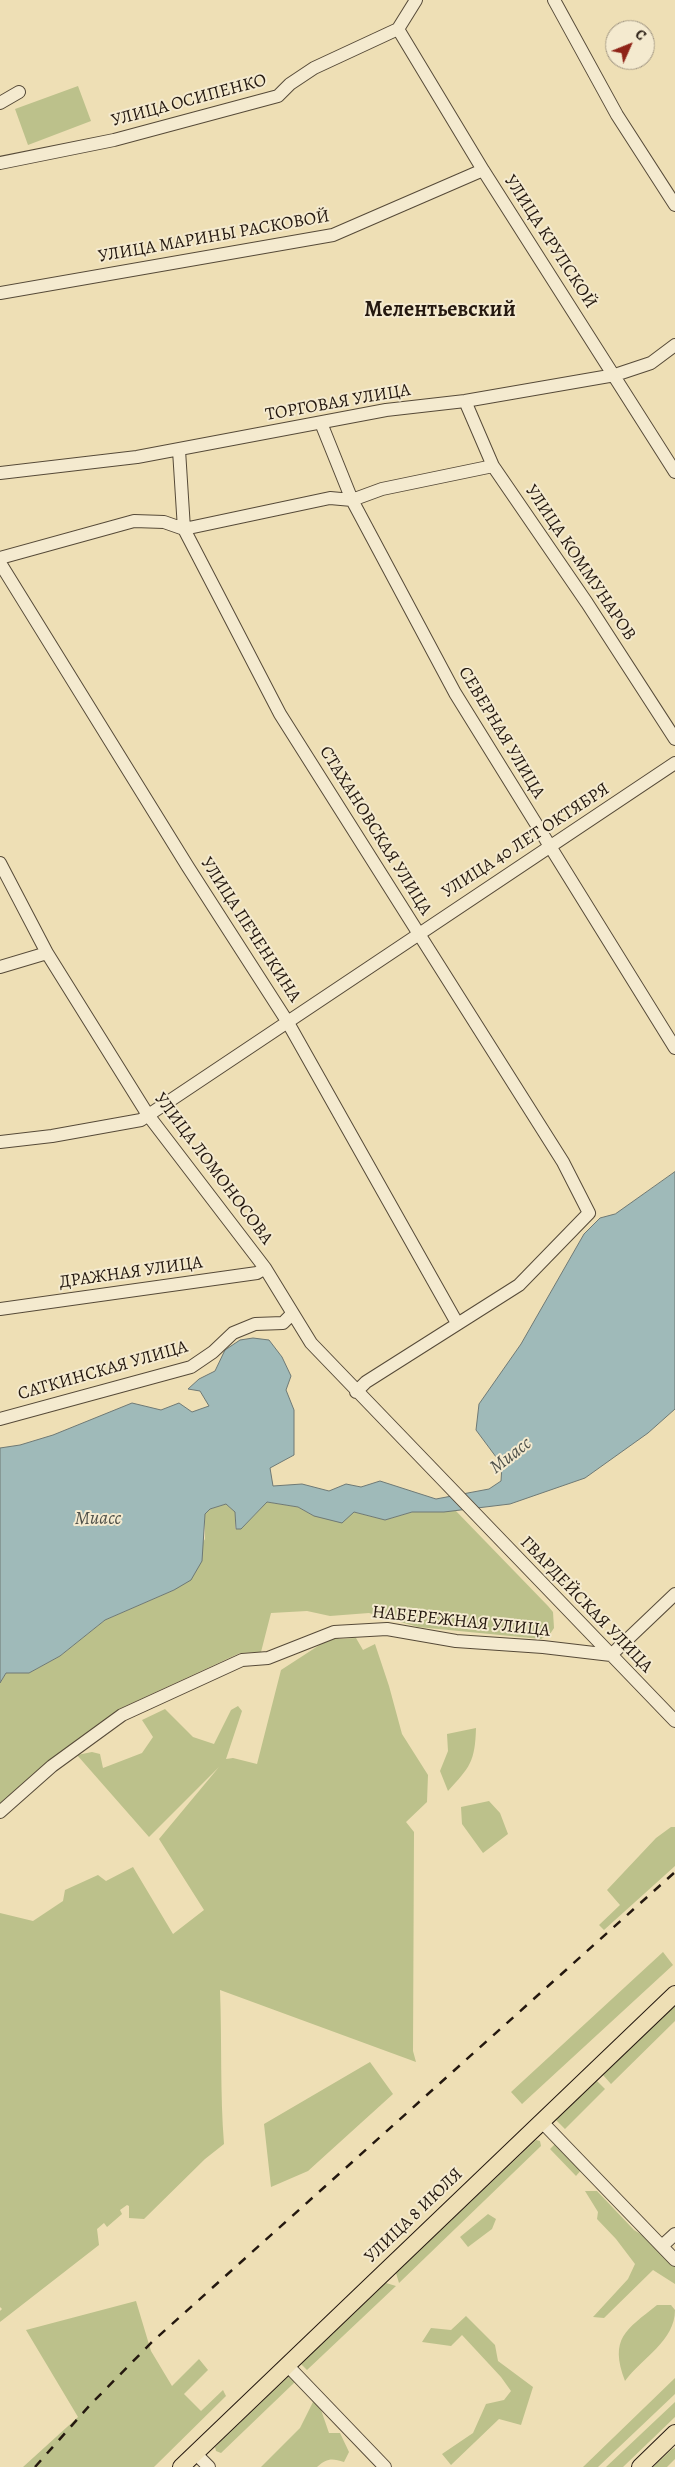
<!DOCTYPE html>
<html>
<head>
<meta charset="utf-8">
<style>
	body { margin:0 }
	#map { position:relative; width:675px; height:2467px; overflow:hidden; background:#eedfb5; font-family:Alegreya,serif }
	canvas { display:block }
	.north { position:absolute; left:605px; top:20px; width:50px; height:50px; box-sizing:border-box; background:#f4eacf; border:1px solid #a19682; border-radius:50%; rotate:46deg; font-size:14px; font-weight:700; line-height:20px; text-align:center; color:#24180f }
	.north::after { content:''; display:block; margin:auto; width:18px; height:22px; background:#8f2418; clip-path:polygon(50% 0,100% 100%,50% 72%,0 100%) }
</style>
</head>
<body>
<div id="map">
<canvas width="675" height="2467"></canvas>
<div class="north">С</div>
</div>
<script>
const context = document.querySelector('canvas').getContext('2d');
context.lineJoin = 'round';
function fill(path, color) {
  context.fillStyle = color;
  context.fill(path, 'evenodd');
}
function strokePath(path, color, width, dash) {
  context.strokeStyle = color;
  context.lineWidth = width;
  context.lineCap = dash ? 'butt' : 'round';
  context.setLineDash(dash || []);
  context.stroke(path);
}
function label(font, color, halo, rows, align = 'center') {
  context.font = font + ' Alegreya,serif';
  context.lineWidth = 4;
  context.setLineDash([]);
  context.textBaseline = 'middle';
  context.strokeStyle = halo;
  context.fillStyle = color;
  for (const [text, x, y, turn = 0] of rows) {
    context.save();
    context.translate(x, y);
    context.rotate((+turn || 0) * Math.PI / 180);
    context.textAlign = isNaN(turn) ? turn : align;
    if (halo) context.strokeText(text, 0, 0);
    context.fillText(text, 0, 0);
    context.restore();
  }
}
fill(new Path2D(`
	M78,86L91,121L28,145L15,109Z
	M267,1502L298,1507L314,1516L354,1512L385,1520L412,1512L455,1510L548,1606L553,1612L554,1628L550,1634L541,1639L418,1627L369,1613L330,1616L307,1611L271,1613L261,1652L240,1653L119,1709L0,1805V1683L6,1673H29L60,1656L105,1620L174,1590L205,1539V1514L210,1509L226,1504L235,1512V1529H241Z
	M335,1635L339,1639L356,1638L363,1650L375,1644L389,1686L402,1734L428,1775L427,1802L406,1822L414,1832L413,2051L416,2062L220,1990C222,2042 220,2093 224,2144L205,2159L144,2219L129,2218V2206L127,2205L120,2210L122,2214L107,2227L104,2223L97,2229L99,2245L0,2322V2311L2,2309L0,2307V1913L33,1921L63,1901L65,1890L98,1875L106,1881L133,1867L173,1934L204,1910L159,1839L219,1767L149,1837L77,1755L92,1752L100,1754L103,1768L142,1753L153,1737L142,1720L165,1709L193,1737L214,1744L231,1710L238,1706L242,1711L226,1759L233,1758L257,1764L281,1670Z
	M476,1728C475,1762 470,1767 448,1791L440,1771L448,1751L447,1734Z
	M489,1801L500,1813L508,1834L483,1853L462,1824L461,1807Z
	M671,1827H675V1866L604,1930L599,1925L620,1905L607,1890L656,1838Z
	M663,1952L673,1965L522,2104L511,2092Z
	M675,2006V2021L611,2084L603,2075Z
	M370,2062L393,2094L308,2171L271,2187L264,2124Z
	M597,2081L605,2089L565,2129L556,2120Z
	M536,2140L540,2141L541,2146L399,2283L396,2273Z
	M556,2143L582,2169L576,2176L550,2149Z
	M585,2191H597L634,2230L656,2244L675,2266V2284L653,2270L604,2318L593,2317L628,2279L635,2264L616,2239L597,2219L598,2212Z
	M488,2214L496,2219L492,2229L468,2247L460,2237Z
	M386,2283L396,2286L307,2370L301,2364Z
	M136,2301L151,2351L172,2386L199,2359L208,2370L184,2394L201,2411L223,2390L226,2396L154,2467H23L78,2417L26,2330Z
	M657,2305H671L675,2310C675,2341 642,2358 625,2381C609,2338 626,2330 657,2305Z
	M466,2316L495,2345L498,2361L533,2387L521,2425L499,2419L451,2465L442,2454L473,2433L486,2404L504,2400L511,2391L501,2377L462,2335L451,2346L422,2342L431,2328L451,2330Z
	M289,2376L295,2382L221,2453L216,2451L215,2447Z
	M675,2378V2394L598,2467H583Z
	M313,2402L319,2404L329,2433H340L349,2452L344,2462C332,2458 327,2458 317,2467H261L300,2428Z
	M675,2402V2417L623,2467H606Z
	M675,2448V2459L667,2467H653L672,2449Z`), '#bcc18b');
const water = new Path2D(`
	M675,1172V1409L648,1433L585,1478L510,1504L444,1512H412L385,1520L354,1512L342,1523L314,1516L298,1507L267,1502L241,1529H236L235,1512L226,1504L210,1509L205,1514L202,1561L191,1580L174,1590L105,1620L60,1656L29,1673H6L0,1683V1448L20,1445L53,1435L132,1403L161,1410L179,1403L192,1412L209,1406L200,1391L188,1389L199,1379L215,1371L225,1350L240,1340L253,1338L269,1340L282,1357L291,1376L286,1390L294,1410V1455L270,1468L273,1486L302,1484L329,1491L346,1484L361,1487L380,1481L436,1499L489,1489L501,1481L502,1465L476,1430L479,1404L521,1344L584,1234L600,1218L615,1214Z`);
fill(water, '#9fbab9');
strokePath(water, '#6e7975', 1);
const minor = new Path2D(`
	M554,0L617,115L675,205
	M398,29L483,170L675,472
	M0,103L19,92
	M0,163L114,140L278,96L290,84L314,68L398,29L416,0
	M0,293L333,235L483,170
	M465,401L493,466L587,603L675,739
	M321,423L352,500L455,693L675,1048
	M179,450L184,529L280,714L563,1162L589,1213L519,1285L366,1382L356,1392
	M0,473L137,457L386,410L465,401L615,375L651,363L675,345
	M0,558L134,521L164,522L184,529L330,498L352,500L382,489L493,466
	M0,563L188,867L287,1021L457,1323
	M0,863L47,953L148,1115L265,1268L311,1343L675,1721
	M0,967L47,953
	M0,1142L52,1136L141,1120L675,763
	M0,1309L257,1273L265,1268
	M0,1419L191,1367L213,1352L233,1333L255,1324L283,1323L292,1314
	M0,1812L52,1766L122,1715L242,1660L268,1658L334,1632L387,1629L456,1641L543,1647L611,1655L675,1594
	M541,2121L675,2260
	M662,2246L675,2234
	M287,2365L385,2467
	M195,2453L209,2467`);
const major = new Path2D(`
	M181,2467L675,1994
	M640,2467L675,2433`);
strokePath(minor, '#564a38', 14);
strokePath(major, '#24180f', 18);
strokePath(minor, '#f4eacf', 12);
strokePath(major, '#eedfb5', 16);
strokePath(new Path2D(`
	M35,2467L90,2405L152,2342L675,1872`), '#24180f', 2.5, [9, 9]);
label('18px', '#24180f', '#f4eacf', [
	["УЛИЦА ОСИПЕНКО",189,101,-15],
	["УЛИЦА МАРИНЫ РАСКОВОЙ",214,237,-10],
	["УЛИЦА КРУПСКОЙ",550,242,57],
	["ТОРГОВАЯ УЛИЦА",338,403,-10],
	["УЛИЦА КОММУНАРОВ",580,563,56],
	["СЕВЕРНАЯ УЛИЦА",501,733,59],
	["СТАХАНОВСКАЯ УЛИЦА",375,831,58],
	["УЛИЦА 40 ЛЕТ ОКТЯБРЯ",526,841,-33],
	["УЛИЦА ПЕЧЕНКИНА",250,930,57],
	["УЛИЦА ЛОМОНОСОВА",213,1169,53],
	["ДРАЖНАЯ УЛИЦА",131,1273,-8],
	["САТКИНСКАЯ УЛИЦА",103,1371,-16],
	["ГВАРДЕЙСКАЯ УЛИЦА",586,1605,46],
	["НАБЕРЕЖНАЯ УЛИЦА",461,1622,6],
	["УЛИЦА 8 ИЮЛЯ",414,2216,-44]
]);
label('italic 19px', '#4f514a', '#f4eacf', [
	["Миасс",511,1456,-38],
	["Миасс",98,1519]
]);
label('bold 22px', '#24180f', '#f4eacf', [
	["Мелентьевский",440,311]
]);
</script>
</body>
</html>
